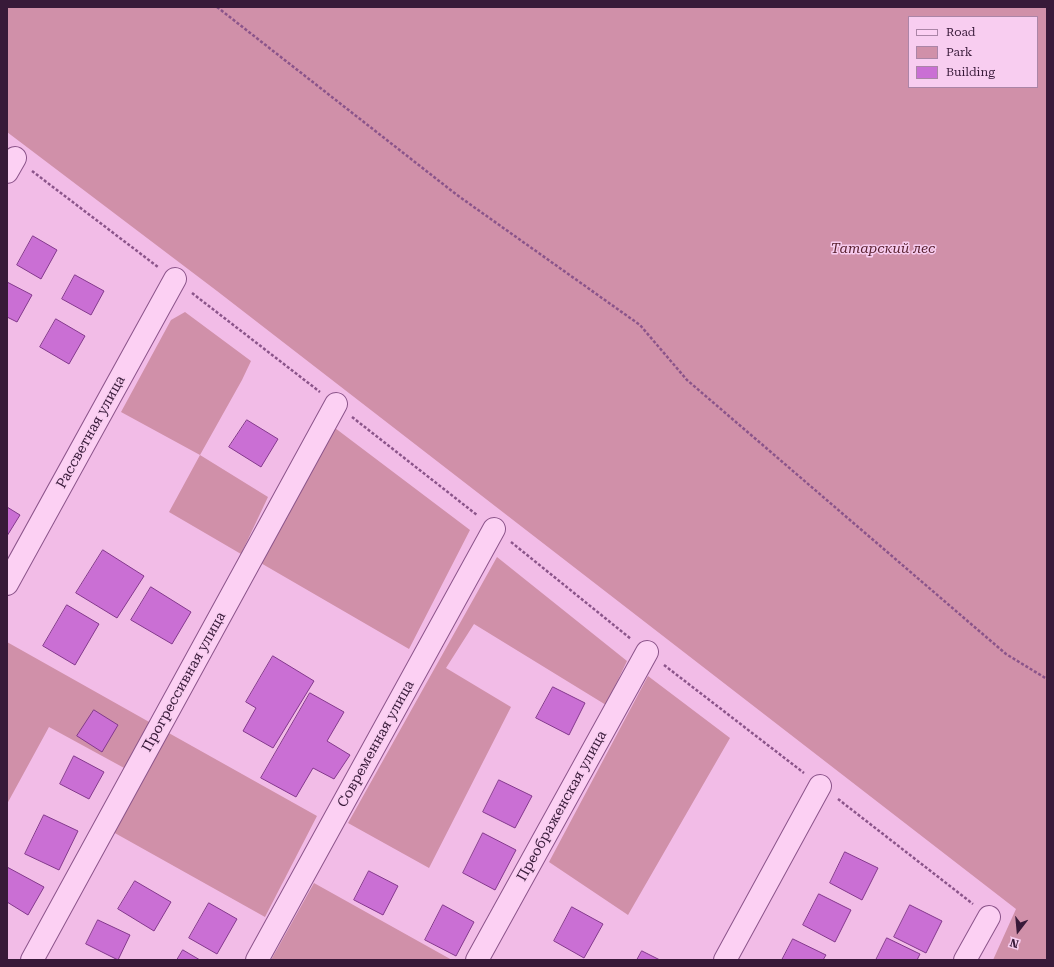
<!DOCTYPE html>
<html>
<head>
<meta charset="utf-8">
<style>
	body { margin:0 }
	#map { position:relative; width:1054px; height:967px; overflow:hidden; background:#f2bce7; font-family:"Roboto Serif",serif }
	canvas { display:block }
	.frame { position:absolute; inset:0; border:8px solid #381a39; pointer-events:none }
	.legend { position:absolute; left:908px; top:16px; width:130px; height:72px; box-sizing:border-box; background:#f8cdf0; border:1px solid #ab85a7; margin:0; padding:5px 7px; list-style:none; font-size:12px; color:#381a39 }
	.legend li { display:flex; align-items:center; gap:8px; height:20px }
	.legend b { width:20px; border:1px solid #ab85a7 }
	.north { position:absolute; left:998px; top:911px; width:40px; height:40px; -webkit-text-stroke:3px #f8cdf0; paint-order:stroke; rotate:196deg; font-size:11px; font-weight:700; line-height:16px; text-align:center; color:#381a39 }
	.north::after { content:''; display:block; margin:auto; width:14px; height:18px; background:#381a39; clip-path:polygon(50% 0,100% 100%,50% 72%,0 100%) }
</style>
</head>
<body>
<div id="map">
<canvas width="1054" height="967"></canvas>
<div class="frame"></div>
<ul class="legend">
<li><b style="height:5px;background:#fcd0f3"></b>Road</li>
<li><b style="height:11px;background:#d090a9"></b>Park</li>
<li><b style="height:11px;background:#ca6fd4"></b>Building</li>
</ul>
<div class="north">N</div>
</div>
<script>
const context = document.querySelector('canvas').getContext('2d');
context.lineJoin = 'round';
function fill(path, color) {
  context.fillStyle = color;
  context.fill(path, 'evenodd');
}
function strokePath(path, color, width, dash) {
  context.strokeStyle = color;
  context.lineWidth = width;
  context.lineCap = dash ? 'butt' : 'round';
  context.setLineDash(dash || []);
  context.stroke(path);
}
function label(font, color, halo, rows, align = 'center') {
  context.font = font + ' "Roboto Serif",serif';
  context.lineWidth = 3;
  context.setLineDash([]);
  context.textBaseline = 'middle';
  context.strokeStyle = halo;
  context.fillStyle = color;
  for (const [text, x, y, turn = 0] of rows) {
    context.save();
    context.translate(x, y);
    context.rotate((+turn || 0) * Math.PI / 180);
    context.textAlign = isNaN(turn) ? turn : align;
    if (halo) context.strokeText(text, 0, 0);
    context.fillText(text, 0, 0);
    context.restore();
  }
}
fill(new Path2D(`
	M7,7H1047V960H993L1016,909L217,291L7,132ZM909,17H1037V87H909Z
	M185,312L251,361L242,380L200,455L268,497L241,554L169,512L200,455L121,412L171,320Z
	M335,428L470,530L409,649L259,562Z
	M497,557L627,661L606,705L474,624L446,668L511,707L429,868L348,823Z
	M7,642L151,723L126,769L49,727L7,804Z
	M648,676L730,738L628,915L549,862Z
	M167,732L317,816L265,917L113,832Z
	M314,883L452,960H271Z`), '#d090a9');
const building = new Path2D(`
	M33,236L57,250L41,279L17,265Z
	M75,275L104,291L91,315L62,299Z
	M7,282L32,295L17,322L7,317Z
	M56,319L85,336L69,364L40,347Z
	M247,420L278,439L261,467L229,447Z
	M7,507L20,515L7,536Z
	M103,550L144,576L117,618L76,593Z
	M151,587L191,612L172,644L131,620Z
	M67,605L99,624L75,665L43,646Z
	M273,656L314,681L273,748L243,731L256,708L246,702Z
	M553,687L585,703L569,735L536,718Z
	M310,693L344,712L327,741L350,755L334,779L313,768L296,797L261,778Z
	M94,710L118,725L102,752L77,736Z
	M74,756L104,772L89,799L60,784Z
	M499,780L532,796L515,828L483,812Z
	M44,815L78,831L59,870L25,854Z
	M483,833L516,850L495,890L463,873Z
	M845,852L878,868L862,900L830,883Z
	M7,867L44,887L28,915L7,902Z
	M369,871L398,886L383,915L354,900Z
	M135,881L171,902L154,931L118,909Z
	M819,894L851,910L835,942L803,925Z
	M209,903L237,919L217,954L189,938Z
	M443,905L474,922L456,956L425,940Z
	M910,905L942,921L926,953L894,937Z
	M572,907L603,924L584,958L554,941Z
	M98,920L130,935L118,960L86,944Z
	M887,938L920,954L917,960H876Z
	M793,939L826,955L823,960H782Z
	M183,950L200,960H177Z
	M642,951L660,960H637Z`);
fill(building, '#ca6fd4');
strokePath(building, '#83388c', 1);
const street = new Path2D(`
	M7,172L15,158
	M7,584L175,279
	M32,960L336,404
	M257,960L494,529
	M477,960L647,652
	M725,960L820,786
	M965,960L989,917`);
strokePath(street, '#8b548a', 24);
strokePath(new Path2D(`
	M217,7L457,195L640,325L687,380L1006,654L1047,679
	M32,171L158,267
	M192,293L320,392
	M352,417L477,515
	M511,542L631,639
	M664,665L804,773
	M838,799L973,904`), '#8b548a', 2.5, [3, 2]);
strokePath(street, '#fcd0f3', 22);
label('italic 14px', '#571f2d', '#f8cdf0', [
	["Татарский лес",883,249]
]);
label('14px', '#381a39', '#f8cdf0', [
	["Рассветная улица",91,432,-61],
	["Прогрессивная улица",184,682,-61],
	["Современная улица",376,744,-61],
	["Преображенская улица",562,806,-61]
]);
</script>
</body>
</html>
